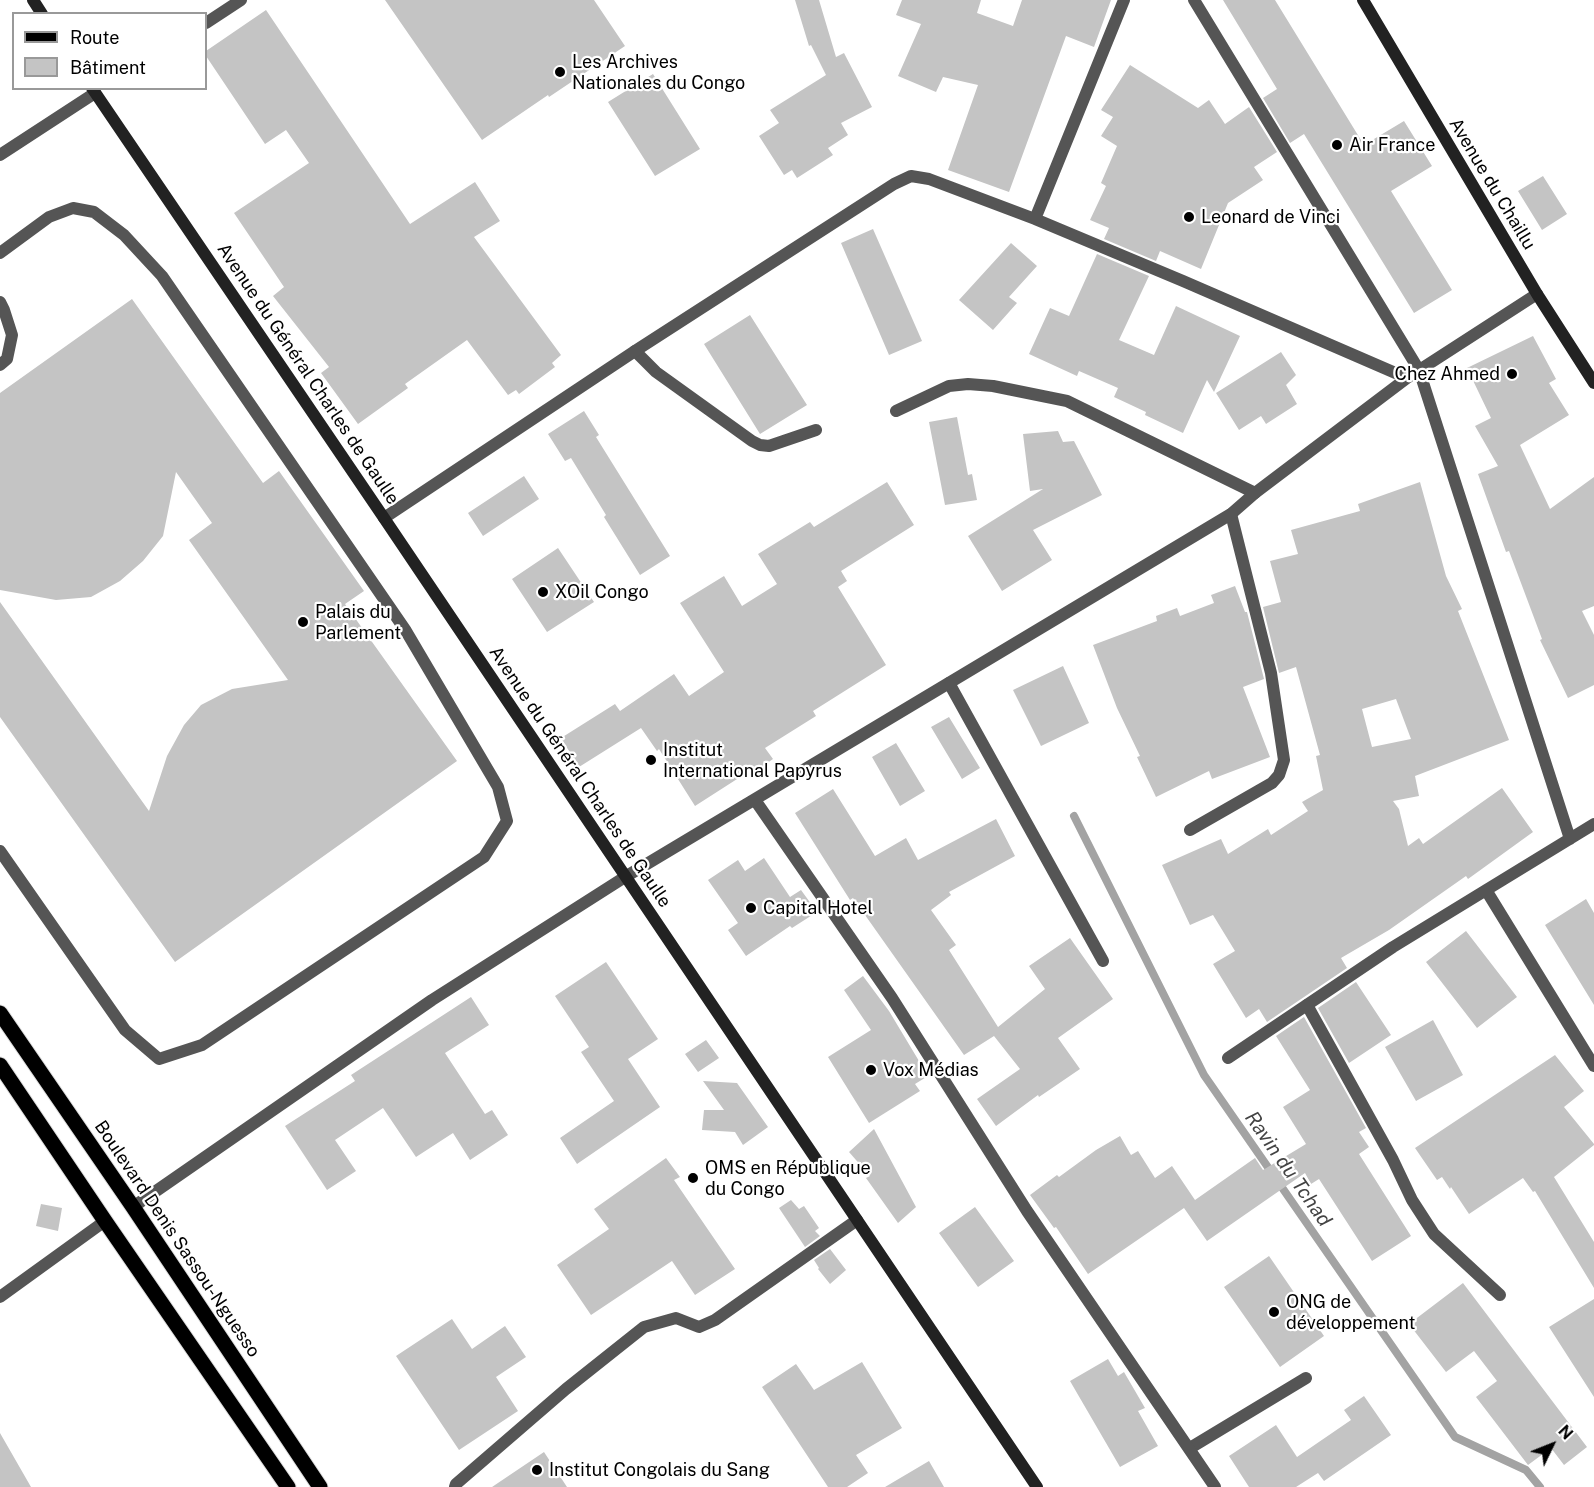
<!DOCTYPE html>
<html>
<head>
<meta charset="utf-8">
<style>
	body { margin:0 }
	#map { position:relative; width:1594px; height:1487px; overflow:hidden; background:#fff; font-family:"Public Sans",sans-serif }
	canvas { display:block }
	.legend { position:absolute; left:12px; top:12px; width:195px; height:78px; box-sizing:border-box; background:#fff; border:2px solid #999; margin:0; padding:8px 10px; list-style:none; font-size:18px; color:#000 }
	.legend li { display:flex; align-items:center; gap:12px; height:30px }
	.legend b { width:30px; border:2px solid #999 }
	.north { position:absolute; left:1522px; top:1415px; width:60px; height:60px; -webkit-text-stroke:4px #fff; paint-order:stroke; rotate:47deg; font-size:16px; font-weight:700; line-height:24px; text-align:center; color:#000 }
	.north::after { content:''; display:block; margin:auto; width:21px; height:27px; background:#000; clip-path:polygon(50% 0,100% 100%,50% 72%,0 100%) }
</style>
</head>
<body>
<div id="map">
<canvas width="1594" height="1487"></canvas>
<ul class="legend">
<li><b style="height:8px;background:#000"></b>Route</li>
<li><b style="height:16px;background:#c4c4c4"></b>Bâtiment</li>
</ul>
<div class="north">N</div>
</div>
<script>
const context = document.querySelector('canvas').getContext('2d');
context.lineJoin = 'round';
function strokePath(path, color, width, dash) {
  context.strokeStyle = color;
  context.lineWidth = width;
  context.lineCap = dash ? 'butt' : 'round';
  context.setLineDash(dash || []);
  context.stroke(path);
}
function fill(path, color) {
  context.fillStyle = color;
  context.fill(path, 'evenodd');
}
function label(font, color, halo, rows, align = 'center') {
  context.font = font + ' "Public Sans",sans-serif';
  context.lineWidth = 4.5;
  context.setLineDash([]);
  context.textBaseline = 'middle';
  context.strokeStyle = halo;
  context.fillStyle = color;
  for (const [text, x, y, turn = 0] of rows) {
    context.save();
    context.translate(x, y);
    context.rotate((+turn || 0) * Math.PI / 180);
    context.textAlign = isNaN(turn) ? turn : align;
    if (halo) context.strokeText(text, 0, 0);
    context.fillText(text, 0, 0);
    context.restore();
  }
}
strokePath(new Path2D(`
	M1074,816L1204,1075L1455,1437L1526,1470L1540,1487`), '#a3a3a3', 8);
fill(new Path2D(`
	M385,0H594L625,46L549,97L548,95L482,140Z
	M795,0H819L836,57L844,53L872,107L841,123L848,135L828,148L833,155L797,178L792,170L784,175L759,136L779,123L770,110L826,75L811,45L809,46Z
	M902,0H981L977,13L1013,26L1022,0H1111L1094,47L1066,36L1009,192L948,170L978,85L943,77L936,92L898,76L921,24L896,15Z
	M1223,0H1275L1364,145L1404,121L1432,166L1391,191L1452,290L1414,313L1304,134L1290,143L1263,98L1277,89Z
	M266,10L410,224L475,182L500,221L474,237L561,355L552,363L555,367L519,394L516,390L508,395L467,340L405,384L408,388L358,424L321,373L329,367L273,296L284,287L234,213L309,163L286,130L265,144L206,56V51Z
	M1130,65L1198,108L1209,100L1225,124L1249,107L1277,152L1254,167L1263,180L1228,203L1201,269L1160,251L1156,261L1104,239L1109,228L1090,220L1106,186L1101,183L1117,146L1101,136L1113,117L1101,110Z
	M653,74L700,149L655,176L608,102Z
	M1543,176L1567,214L1542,230L1518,191Z
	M873,229L922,341L889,355L841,243Z
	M1011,243L1037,266L1009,297L1017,303L993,330L959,300Z
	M1097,254L1149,276L1119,340L1154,355L1176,306L1240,336L1214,392L1207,380L1183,433L1145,415L1146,412L1114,397L1118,388L1079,371L1077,376L1029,354L1050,308L1069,316Z
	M132,299L263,483L279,471L364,591L345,604L457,761L175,962L0,717V602L149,811L167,756L184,725L201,705L232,689L288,680L189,540L212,523L176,472L163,536L143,561L120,581L91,597L56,600L0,590V393Z
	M750,315L807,405L760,434L704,344Z
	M1533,336L1556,379L1549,383L1569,415L1520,445L1550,509L1594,477V606L1582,611L1594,635V685L1568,698L1540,640L1542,639L1509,551L1506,552L1478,474L1498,466L1475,426L1491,418L1467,368Z
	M1281,352L1296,375L1286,385L1297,404L1266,424L1261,416L1239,430L1216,393Z
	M584,411L599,435L596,437L670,556L640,575L604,517L606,515L571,458L565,461L548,434Z
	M957,417L968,475L972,474L977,500L945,505L929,422Z
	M1058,431L1063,442L1074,441L1102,495L1033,530L1052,560L1002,591L968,536L1043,489L1030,491L1023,434Z
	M524,476L539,499L483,536L468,513Z
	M887,482L914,525L841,571L847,581L838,587L886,665L813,711L816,716L765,748L773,759L750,775L748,772L695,806L659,749L657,751L641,728L579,767L561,738L615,704L620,711L674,674L689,696L724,672L680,603L724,576L742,606L777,584L758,554L810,522L814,527Z
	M1420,482L1446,576L1462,609L1458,611L1509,740L1415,776L1419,796L1393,801L1399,809L1408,846L1419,838L1423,844L1502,788L1533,832L1468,879L1466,876L1389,930L1341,958L1347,968L1267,1022L1259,1009L1246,1018L1213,964L1235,951L1213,915L1190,925L1162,865L1221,839L1228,854L1268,829L1271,835L1308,811L1302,802L1323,790L1316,756L1320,755L1296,667L1279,673L1263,607L1281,602L1270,561L1298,554L1291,530L1360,511L1358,504ZM1396,699L1411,739L1372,747L1362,709Z
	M558,548L594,602L547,632L512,579Z
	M1235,586L1245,612H1247L1264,679L1243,687L1270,757L1212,779L1209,771L1156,797L1137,757L1140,756L1117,708L1093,645L1157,621L1156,616L1177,608L1180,616L1214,603L1211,595Z
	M1063,666L1089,723L1041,746L1013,690Z
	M949,717L980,768L962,779L931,727Z
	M896,743L925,791L900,806L872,757Z
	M833,789L875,856L906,838L918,860L996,819L1015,856L949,892L951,895L931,910L956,945L949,950L998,1027L1045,989L1029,966L1070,938L1113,999L1058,1038L1080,1069L1039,1097L1038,1095L996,1126L977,1099L1020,1069L994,1036L964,1055L853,898L850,900L795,813Z
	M764,858L790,897L801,890L817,912L792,928L790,926L746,956L728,930L738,923L708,880L738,860L745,871Z
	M1586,899L1594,913V1005L1545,925Z
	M1466,931L1517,997L1477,1028L1426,962Z
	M606,962L658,1039L628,1059L660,1107L577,1164L560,1138L614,1101L581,1052L589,1047L555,996Z
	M863,976L889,1011L928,1076L915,1084L920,1091L869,1123L828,1057L871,1030L844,990Z
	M1356,982L1391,1035L1349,1063L1318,1008Z
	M471,997L489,1025L445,1053L485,1114L492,1110L508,1135L470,1160L453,1133L416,1157L383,1108L335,1140L356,1171L327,1190L285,1126L355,1081L351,1075Z
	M1304,1017L1366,1128L1359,1132L1369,1147L1359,1154L1411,1236L1372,1261L1319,1179L1311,1184L1305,1173L1207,1241L1184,1208L1088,1274L1056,1227L1054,1228L1030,1195L1057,1175L1059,1177L1096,1150L1120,1136L1131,1155L1138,1151L1155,1178L1172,1166L1195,1200L1255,1158L1263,1170L1306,1144L1283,1107L1310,1090L1276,1036Z
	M1433,1020L1463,1075L1416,1101L1385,1047Z
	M706,1040L719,1058L698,1072L685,1054Z
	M1555,1055L1584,1091L1564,1107L1594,1144V1145L1554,1177L1594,1242V1288L1535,1191L1533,1192L1523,1178L1469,1214L1451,1187L1450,1189L1442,1177L1437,1180L1415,1148Z
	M703,1081L737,1083L768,1127L743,1145L735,1132L702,1130L704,1110H724Z
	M874,1129L916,1207L898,1223L866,1178L870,1176L849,1152Z
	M666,1158L680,1177L674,1180L735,1269L695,1295L672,1261L591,1315L557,1265L609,1229L594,1209Z
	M791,1200L799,1209L804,1206L819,1228L815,1231L820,1236L805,1247L779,1208Z
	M41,1204L62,1208L58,1231L36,1226Z
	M975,1207L1014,1261L978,1287L939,1233Z
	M830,1249L846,1270L830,1284L818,1269L819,1268L814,1260Z
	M1269,1256L1324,1336L1280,1367L1224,1287Z
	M1463,1283L1587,1447L1564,1465L1551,1448L1528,1465L1476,1397L1497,1381L1474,1351L1446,1372L1409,1324Z
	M1594,1299V1397L1549,1327Z
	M452,1319L472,1349L505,1326L526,1357L496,1377L518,1411L459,1450L396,1356Z
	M1108,1359L1118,1376L1124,1372L1145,1408L1138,1411L1158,1446L1120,1467L1070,1381Z
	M862,1362L902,1428L856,1455L868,1473L847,1487H828L762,1387L796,1364L814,1390Z
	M1364,1396L1391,1435L1324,1481L1318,1473L1296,1487H1249L1229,1456L1276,1425L1297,1457L1351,1420L1344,1410Z
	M0,1433L31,1487H0Z
	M544,1452L567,1487H492Z
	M929,1461L944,1487H885Z`), '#c4c4c4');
const primary = new Path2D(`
	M0,1013L133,1207L320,1487
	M0,1065L105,1221L288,1487`);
strokePath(primary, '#dbdbdb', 17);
strokePath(new Path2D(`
	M0,155L95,93
	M0,253L49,217L73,208L94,212L124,235L162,276L406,631L498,787L507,821L484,857L202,1045L159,1059L125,1030L0,851
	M0,302L4,310L12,335L7,359L0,365
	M635,351L656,372L752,441L760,445L769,446L816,430
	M896,411L949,386L968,384L993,386L1067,401L1255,493
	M949,683L1103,961
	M1190,830L1272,783L1279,775L1284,760L1271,673L1231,514
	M1307,1005L1393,1160L1412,1200L1434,1234L1500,1295
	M1190,1448L1306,1378
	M455,1487L456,1484L566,1389L644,1327L676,1318L699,1327L715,1320L857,1220`), '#555', 12);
strokePath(new Path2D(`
	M1194,0L1419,370L1570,839
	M206,23L241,0
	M1035,219L1124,0
	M384,518L635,351L894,184L911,176L929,179L1035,219L1183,281L1407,378
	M755,800L892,998L1027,1211L1215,1487
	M1486,890L1594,1066
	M1228,1058L1393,947L1594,824
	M133,1207L432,1000L625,877L1231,514L1255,493L1407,378L1537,294
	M0,1297L105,1221`), '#555', 12);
strokePath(new Path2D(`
	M33,0L42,14
	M1363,0L1537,294L1594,383
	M92,88L384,518L1037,1487`), '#222', 12);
strokePath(primary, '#000', 15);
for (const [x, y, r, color] of [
	[560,72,6,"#000"],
	[1337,145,6,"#000"],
	[1189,217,6,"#000"],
	[1512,374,6,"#000"],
	[543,592,6,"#000"],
	[303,622,6,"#000"],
	[651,760,6,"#000"],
	[751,908,6,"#000"],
	[871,1070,6,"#000"],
	[693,1178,6,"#000"],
	[1274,1312,6,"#000"],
	[537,1470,6,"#000"]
]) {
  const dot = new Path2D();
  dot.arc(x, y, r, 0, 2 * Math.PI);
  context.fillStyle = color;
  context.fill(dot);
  strokePath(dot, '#fff', 2);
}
label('18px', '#000', '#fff', [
	["Les Archives",572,62],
	["Nationales du Congo",572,83],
	["Air France",1349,145],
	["Leonard de Vinci",1201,217],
	["Chez Ahmed",1500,374,"right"],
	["XOil Congo",555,592],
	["Palais du",315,612],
	["Parlement",315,633],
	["Institut",663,750],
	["International Papyrus",663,771],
	["Capital Hotel",763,908],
	["Vox Médias",883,1070],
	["OMS en République",705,1168],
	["du Congo",705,1189],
	["ONG de",1286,1302],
	["développement",1286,1323],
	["Institut Congolais du Sang",549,1470]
], 'left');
label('18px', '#000', '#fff', [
	["Avenue du Chaillu",1492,184,59],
	["Avenue du Général Charles de Gaulle",308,374,56],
	["Avenue du Général Charles de Gaulle",580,777,56],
	["Boulevard Denis Sassou-Nguesso",177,1239,56]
]);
label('italic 20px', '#444', '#fff', [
	["Ravin du Tchad",1288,1169,55]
]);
</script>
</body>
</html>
